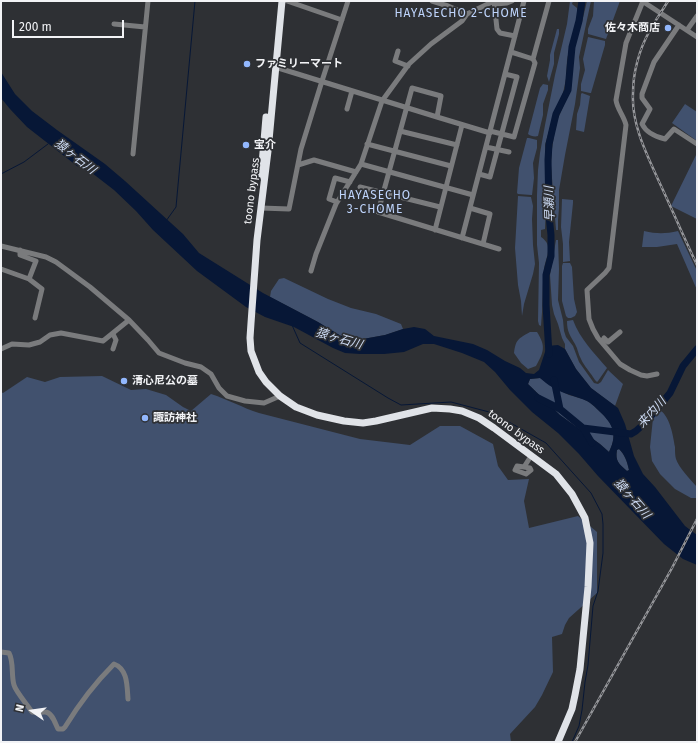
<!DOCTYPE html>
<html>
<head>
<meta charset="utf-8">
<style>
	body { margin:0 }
	#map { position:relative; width:698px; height:743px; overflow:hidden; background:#2e3034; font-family:"Fira Sans",sans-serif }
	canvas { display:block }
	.frame { position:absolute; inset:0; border:2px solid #f2f3f6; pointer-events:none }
	.north { position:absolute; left:12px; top:691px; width:40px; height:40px; -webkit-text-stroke:3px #2e3034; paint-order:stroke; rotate:283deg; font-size:11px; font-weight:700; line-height:16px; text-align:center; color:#f2f3f6 }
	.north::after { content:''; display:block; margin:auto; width:14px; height:18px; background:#f2f3f6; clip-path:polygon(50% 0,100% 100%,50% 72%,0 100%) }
	.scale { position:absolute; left:12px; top:20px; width:112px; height:18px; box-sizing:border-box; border:2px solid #f2f3f6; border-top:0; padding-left:5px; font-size:12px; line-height:14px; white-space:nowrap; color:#f2f3f6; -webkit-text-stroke:3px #2e3034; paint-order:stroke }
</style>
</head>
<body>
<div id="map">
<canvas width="698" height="743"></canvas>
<div class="frame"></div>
<div class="north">N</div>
<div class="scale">200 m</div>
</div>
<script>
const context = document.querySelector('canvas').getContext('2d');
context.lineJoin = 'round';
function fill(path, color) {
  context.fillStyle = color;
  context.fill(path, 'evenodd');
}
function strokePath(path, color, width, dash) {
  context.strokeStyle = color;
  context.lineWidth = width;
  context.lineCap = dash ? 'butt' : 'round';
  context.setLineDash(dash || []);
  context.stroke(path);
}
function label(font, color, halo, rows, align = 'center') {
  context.font = font + ' "Fira Sans","Noto Sans JP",sans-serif';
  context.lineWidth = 3.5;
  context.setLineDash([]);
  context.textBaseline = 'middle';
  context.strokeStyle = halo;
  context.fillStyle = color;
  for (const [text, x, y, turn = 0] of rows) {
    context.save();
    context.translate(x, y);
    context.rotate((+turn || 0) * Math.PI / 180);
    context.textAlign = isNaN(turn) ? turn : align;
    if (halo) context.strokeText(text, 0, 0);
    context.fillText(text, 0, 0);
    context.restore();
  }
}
fill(new Path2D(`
	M570,1H573L572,4L577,8V20L570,45L567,60L566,79L563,93L554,113L545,145L547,180L545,229L541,230V237C544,239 548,243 548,247C549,254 545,261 544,269C542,288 543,307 541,326L539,325L538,321L539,263L537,245V195L538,170L540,153L545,125L555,75L567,24Z
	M587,1H591L579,57L580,68L575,104L565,155L559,190V208L558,220V230H556L551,165L552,149L556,123L571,89L572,80V55L576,37L582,22Z
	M594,1H620L606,39L588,34V29L593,16Z
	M557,29H559V34L554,53V64L549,82L547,76L550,60V55Z
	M588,37L605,41V45L591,93H590L581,91V84L585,70L583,59Z
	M543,84L548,85V90L543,104V115L538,136C535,137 530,136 528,134L540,88Z
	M582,93L590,96L584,132L576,130L577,114L580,105L581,94Z
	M685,104L697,112V141L672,123Z
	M527,138H529L537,140V148L533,163L534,178L532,195H531L518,194L517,193L519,168Z
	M697,153V219L671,206Z
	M518,196L531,197L533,206L532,219L533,245L535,264L533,274L524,304L522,316L521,301L518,285L515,248Z
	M562,199L573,200V203L569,242L570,261L563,262V244L561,227Z
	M644,231C657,234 665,234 678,231L697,271V290L677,244L657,247H642Z
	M556,240H558L559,269L558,300L563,320L564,331L566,337L573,346L579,362L594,383L598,384L601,382L608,370L623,384L615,406L591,388L576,369L565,349V344L562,338L558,324L554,314L552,305L550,275Z
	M563,263H570L572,267L574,299L577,312L575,316L571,318H568L566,316L562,301V266Z
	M284,278L328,299L351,308L376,314L401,324L403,329L385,335L363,339L341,336L318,322L270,297L271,291L279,279Z
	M573,320C580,339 594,353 607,368L598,381L597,382L595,380C591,373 584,366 581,359C578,354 578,349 575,344C570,335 567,332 567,321Z
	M530,332H537C546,346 544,352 536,366L528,369L521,363L514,353C516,339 518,339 530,332Z
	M102,376L131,390L146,389L166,395L183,407L191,411L211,394C227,399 243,408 259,413L360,439L410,445L440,426H460L493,444L498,466L508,480L529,479L524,501L529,528L578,516L597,532V593L569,618L565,625L562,634L552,637L553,672L542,695L535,707L510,734L511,742H1V392L3,393L27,377L45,382L60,377Z
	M540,378C550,385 558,390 569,395C575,397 582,398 587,401C591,403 594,406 597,409C612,422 619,432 609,452L600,444L560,415L528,384L530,379Z
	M660,410C670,417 673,435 675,447C675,451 675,456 676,459C679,468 691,480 697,487V498H691L675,489L660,474L652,461L650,447L653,418Z
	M619,449C625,455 627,461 629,470L627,471C619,464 615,461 617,450Z`), '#41516e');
fill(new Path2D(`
	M1,72L15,94L32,111L57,130L105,164L125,181L183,234L199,253L263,293L318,322L341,336L363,339L385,335L403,329L414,327L425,329L434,336L473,344L487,350L505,361L520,368L526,373L534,374L539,370L547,346L558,345L565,349L576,369L591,388L618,408L625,424L634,456L643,474L655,487L685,526L697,535V565L683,559L664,544L598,476L579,454L558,433L532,412L510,390L495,372L484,362L462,353L434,344H423L404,352L384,354H360L345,353L333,348L294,327L265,317L246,307L197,271L153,230L136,211L114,190L92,173L77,166L27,127L10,109L1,98ZM540,378C544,381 548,385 552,387C563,394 576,396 587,401C591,403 594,406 597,409C611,422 619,432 609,452L600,444L560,415L528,384L530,379ZM619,449C625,455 627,461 629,470L627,471C619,464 615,461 617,450Z`), '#071736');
strokePath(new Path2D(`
	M1,174L24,162L48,144
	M166,221L176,207L195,1
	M292,325L300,343L388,398L401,405L451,402L493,413L546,443L591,493L602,514L603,524V553L598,591L593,606L588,665L585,682L582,710L579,726L572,742`), '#071736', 1);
strokePath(new Path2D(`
	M549,354L546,305V275L551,256V235L549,215L548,160L549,144L556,114L568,90L572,47L579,21L582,1
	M554,380L560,409
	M538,398L560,409L583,428L592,443
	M583,428L631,434L636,431L646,422L670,393L683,366L697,349`), '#071736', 7);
strokePath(new Path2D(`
	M287,1L342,20
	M432,1L448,6L467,14
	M494,1L497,29L500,33L515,36
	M642,1L697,37
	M643,1L626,43L616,100C617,109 624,116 626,125L609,268L605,273L587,290L589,319L593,329L598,338L620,364L630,370L641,375L647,376L657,374
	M495,4L507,3L512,1
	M114,24L145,27
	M679,25L654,62L642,94V98L650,109L642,124C646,132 656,137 665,139L674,129L697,144
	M687,30L697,16
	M398,51L395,61L408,66
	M533,59L549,1
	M275,67L437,117L490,133
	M347,109L352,91
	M437,117L441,96L412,88L378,212L499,249
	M400,131L457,145
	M490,131L514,137L535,63L533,59L530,58L511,52
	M367,144L451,166
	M486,147L509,152
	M133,154L148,1
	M361,164L473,195
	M298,165L314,160L356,172
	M479,174L490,177L517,77L505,74
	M360,187L440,207
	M337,202L329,199L335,178L350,182
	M261,208L289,209L301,149L322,81L348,1
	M470,208L490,214L483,244
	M435,230L462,125
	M462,238L524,1
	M1,246L46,257L56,262L90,287L129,320L148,340L159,353L185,363L201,367L211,374L219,388L227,396L245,401L264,403L280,396
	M20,250V255L36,261L29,279L42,289L35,318
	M1,269L29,279
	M311,271L316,254L336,204L361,164L382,101L409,64L431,44L462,21L467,14L494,1
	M604,338L608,342L620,332
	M1,349L12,344L29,345L40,342L50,335L61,333L103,341L129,320
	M113,349L116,340L113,334
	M524,467L517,466L515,470L526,474L531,470L530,468L524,467L531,456
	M1,652L9,653C14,662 11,675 14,685C16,692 27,704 32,712C38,713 39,712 45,712C52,712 55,723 58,729H63L65,727C79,704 95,683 114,664C128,669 127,687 128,699`), '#7a7b7d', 5);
strokePath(new Path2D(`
	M282,1L268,151L257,240L251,323L250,338L251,351L259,372L266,382L280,396L296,407L317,415L344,421L363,423L376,421L432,408L450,409L462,411L479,418L494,428L556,474L572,494L585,518L590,543L588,587L580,669L575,695L572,709L558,742
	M261,176L266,117`), '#e0e3e8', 7);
const rail = new Path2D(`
	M668,1C662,11 655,21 649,32C639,50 633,73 633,93C631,126 649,159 662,188C674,214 685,240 697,265
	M575,742L672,568L697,519`);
strokePath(rail, '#96979b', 2.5);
strokePath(rail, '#2e3034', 1, [3]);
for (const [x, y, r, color] of [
	[668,28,4,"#92b7fd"],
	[247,64,4,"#92b7fd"],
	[246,145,4,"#92b7fd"],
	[124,381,4,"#92b7fd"],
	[145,418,4,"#92b7fd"]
]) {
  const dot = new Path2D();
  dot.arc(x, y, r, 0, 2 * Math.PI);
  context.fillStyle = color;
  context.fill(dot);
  strokePath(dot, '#2e3034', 1.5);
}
label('bold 11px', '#f2f3f6', '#2e3034', [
	["佐々木商店",660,28,"right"],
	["ファミリーマート",255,64],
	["宝介",254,145],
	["清心尼公の墓",132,381],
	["諏訪神社",153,418]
], 'left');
label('11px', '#f2f3f6', '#2e3034', [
	["toono bypass",252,191,-83],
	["toono bypass",516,432,36]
]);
context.letterSpacing = '1px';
label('12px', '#bed4fc', '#2e3034', [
	["HAYASECHO 2-CHOME",461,14],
	["HAYASECHO",375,196],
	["3-CHOME",375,210]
]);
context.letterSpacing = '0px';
label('italic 12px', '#cddbf4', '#2e3034', [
	["猿ヶ石川",75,157,38],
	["早瀬川",550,204,-92],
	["猿ヶ石川",339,339,16],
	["来内川",652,413,-48],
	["猿ヶ石川",632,499,49]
]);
</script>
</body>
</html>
